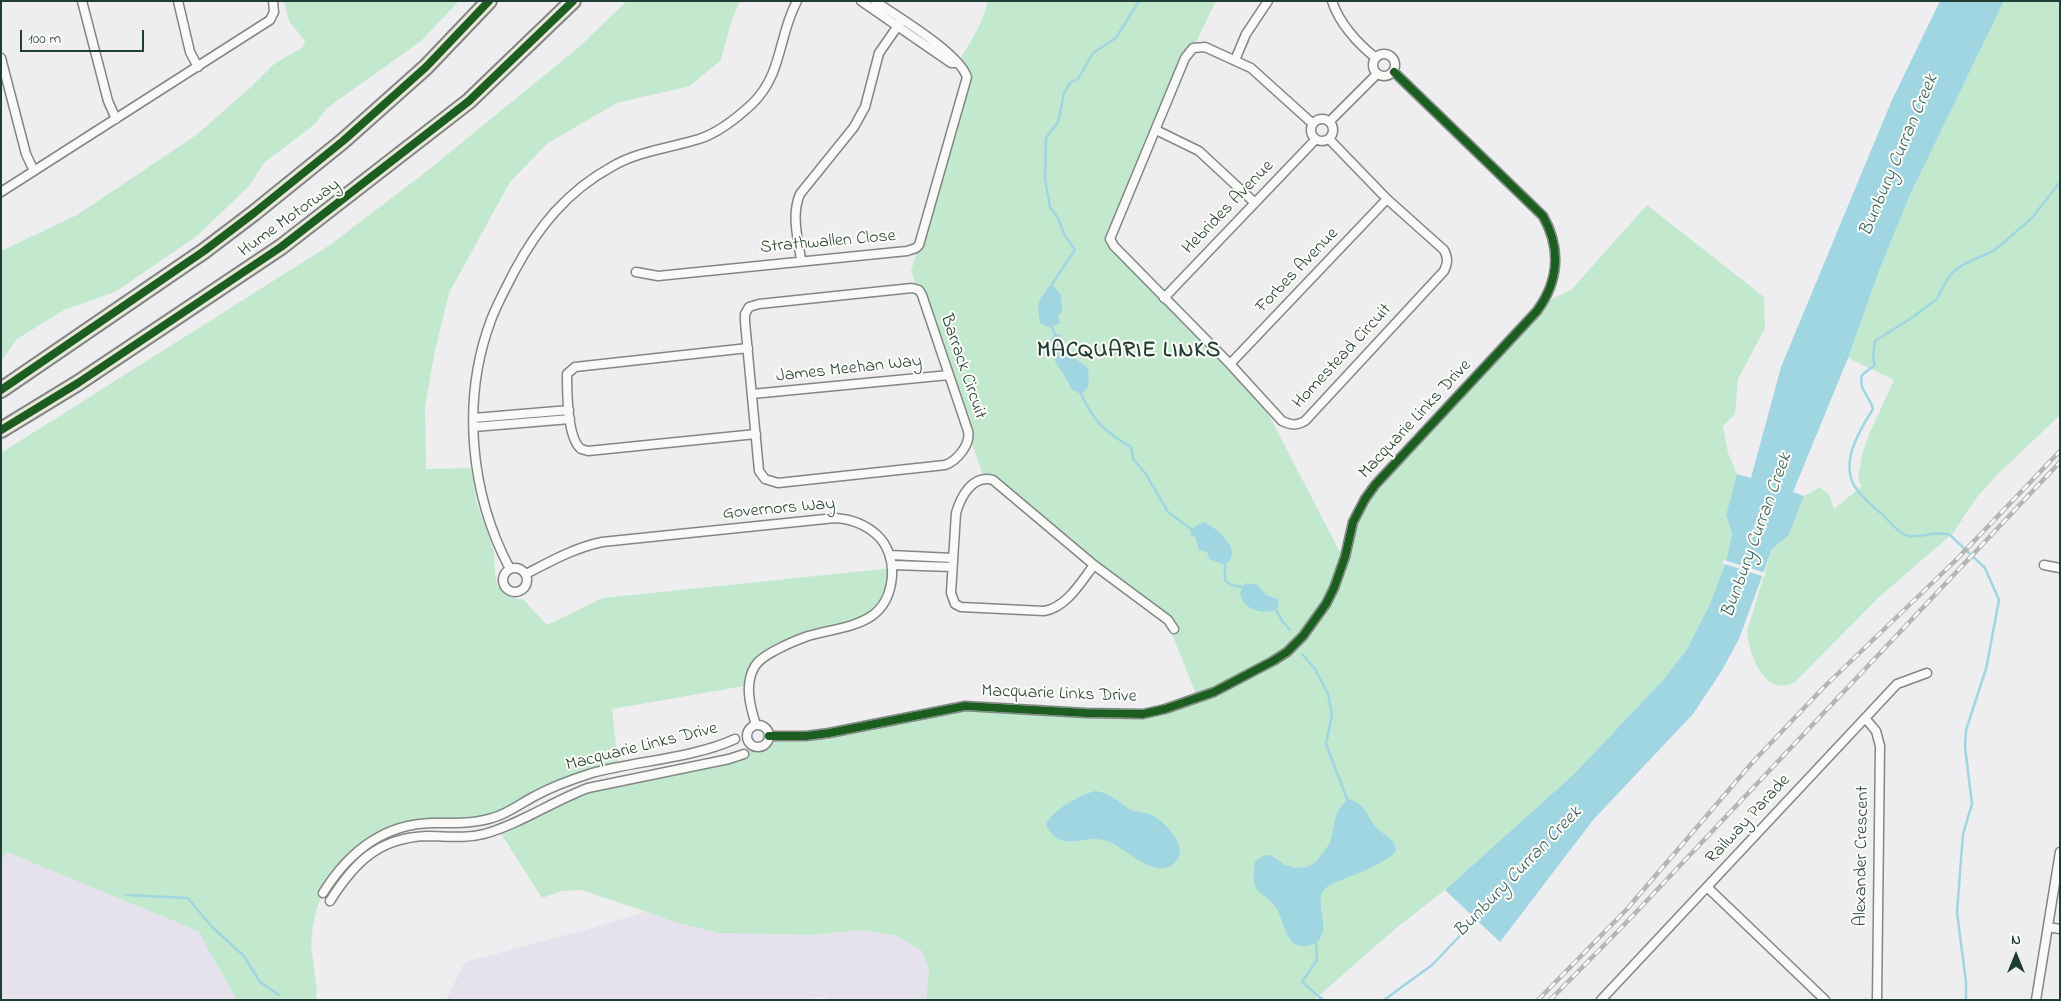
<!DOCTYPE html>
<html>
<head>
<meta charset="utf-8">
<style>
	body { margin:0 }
	#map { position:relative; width:2061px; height:1001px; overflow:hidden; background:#eeedf0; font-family:"Indie Flower",sans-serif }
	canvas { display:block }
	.frame { position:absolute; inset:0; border:2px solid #1f3d34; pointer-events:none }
	.north { position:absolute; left:1991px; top:931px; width:50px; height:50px; -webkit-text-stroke:4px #fdfcf7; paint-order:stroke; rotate:0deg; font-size:14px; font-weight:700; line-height:20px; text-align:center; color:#1f3d34 }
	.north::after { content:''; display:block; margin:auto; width:18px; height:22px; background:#1f3d34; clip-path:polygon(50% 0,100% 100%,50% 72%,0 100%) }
	.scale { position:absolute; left:20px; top:30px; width:124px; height:22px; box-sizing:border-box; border:2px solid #1f3d34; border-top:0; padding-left:6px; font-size:15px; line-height:18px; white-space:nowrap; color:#1f3d34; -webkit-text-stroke:4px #fdfcf7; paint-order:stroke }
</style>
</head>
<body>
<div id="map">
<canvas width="2061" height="1001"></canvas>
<div class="frame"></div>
<div class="north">N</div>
<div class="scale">100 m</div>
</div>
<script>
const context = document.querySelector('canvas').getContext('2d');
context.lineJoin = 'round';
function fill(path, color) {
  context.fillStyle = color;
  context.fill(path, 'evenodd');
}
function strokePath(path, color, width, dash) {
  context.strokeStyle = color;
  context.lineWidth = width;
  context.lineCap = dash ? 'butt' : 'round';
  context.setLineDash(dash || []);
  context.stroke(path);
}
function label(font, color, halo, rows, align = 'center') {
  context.font = font + ' "Indie Flower",sans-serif';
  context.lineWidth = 4;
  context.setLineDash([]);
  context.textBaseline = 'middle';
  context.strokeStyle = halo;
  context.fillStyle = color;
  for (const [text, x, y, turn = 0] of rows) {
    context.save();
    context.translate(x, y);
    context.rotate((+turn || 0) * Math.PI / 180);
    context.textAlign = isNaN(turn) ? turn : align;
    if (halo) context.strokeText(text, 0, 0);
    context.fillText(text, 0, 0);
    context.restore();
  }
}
fill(new Path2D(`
	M7,852L199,931L237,1000H1V859Z
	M645,912L719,933L818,935L860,930L895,935L922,951L929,971L926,1000H829L825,997L788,1000H446L465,962L596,927Z`), '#e5e1ed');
fill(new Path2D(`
	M284,1H459L421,41L327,108L315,124L265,162L248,187L197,236L115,292L64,310L17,339L1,361V251L77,215L195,136L250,88L274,64L303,47L305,41L289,21Z
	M627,1H740L731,22L721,60L690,86L617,103L548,143L510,182L449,293L435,351L425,406L426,469L471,468L477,504L494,551L495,575L498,587L510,597L516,599H523L547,625L603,598L893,568L891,584L877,613L792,642L756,665L750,685L612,709L618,764L554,787L498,816L410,825L366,844L323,893L317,907L313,925L311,946L317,990L316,1000H237L198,931L7,852L1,859V453L330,245L427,171L579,47Z
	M988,1H1216L1193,48L1110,238L1258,394L1344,560L1354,522L1365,499L1542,304L1571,290L1647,205L1764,297L1765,328L1738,379L1735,414L1723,426L1728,453L1737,474L1726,515L1732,533L1726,562L1710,604L1687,649L1664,679L1575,773L1445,890L1396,928L1314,1000H926L929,971L922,951L895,935L860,930L814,935L719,933L682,924L582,890L562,891L542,898L498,829L595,786L726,760L757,747L766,745L769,736H806L965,706L1142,714L1197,697L1167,621L992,480L984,478L911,271L968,78L957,64C970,43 982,25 988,1Z
	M2004,1H2060V415L1997,475L1977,497L1953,533L1878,598L1795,682C1765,699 1749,655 1747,631L1772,549L1789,535L1804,496L1820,487L1829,495L1834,509L1862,486L1858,479L1862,455L1869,434L1894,380L1848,358L1879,271L1909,197Z`), '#c2e9ce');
fill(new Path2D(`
	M1940,1H2004L1909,197L1879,271L1848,358L1793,492L1804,496L1789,535L1772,549L1739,639L1721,672L1693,714L1593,820L1500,942L1445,890L1575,773L1664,679L1687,649L1710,604L1726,562L1732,533L1726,515L1737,474L1751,478L1781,367L1892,100Z
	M1052,284L1061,295L1062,312L1058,315L1060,324L1048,327L1040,323C1039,310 1035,304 1044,294C1048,290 1046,287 1052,284Z
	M1055,334L1061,335L1060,341L1069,354L1088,368C1089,378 1091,389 1081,394L1071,389C1067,380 1063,373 1057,365C1053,358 1053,349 1049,342Z
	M1204,522C1218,529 1245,551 1225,565L1209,559L1207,552L1199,550L1195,537L1191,536V529Z
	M1247,583L1257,585L1266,595L1278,599L1279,605L1276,610C1262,615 1242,609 1240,593L1242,587Z
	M1096,791C1111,794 1118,801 1129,809C1138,814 1146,811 1154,816C1167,824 1193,851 1172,865C1152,878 1125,847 1107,841C1082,833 1061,855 1046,825C1051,811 1082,793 1096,791Z
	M1347,799C1364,801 1367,816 1375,826C1383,836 1394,836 1396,850C1392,862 1342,879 1330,885C1307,898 1336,926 1316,943C1312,945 1309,945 1305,946C1285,948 1284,918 1275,906C1270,899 1261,896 1256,888C1252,880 1254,870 1255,862L1263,856L1271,855L1285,865L1296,868L1307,867L1316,862L1330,843L1337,812Z`), '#a0d6e2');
fill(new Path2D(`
	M1724,560L1766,573L1765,577L1722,563Z`), '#eeedf0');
strokePath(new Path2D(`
	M1052,284L1075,250L1064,234L1058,218L1050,207L1045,179L1046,138L1058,122L1064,93L1070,83L1078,79L1093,53L1116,38L1139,1
	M1052,327L1055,334
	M1081,394C1093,420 1105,432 1131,447L1133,459L1146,474L1168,512L1191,529
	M1225,565V580L1231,585L1242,587
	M1276,610L1283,622L1290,630
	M1302,654L1315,669L1328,694L1332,715L1326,744L1347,799
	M126,895L188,898L212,927L244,956L260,982L279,995
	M1316,942L1317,960L1302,982L1323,1000
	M1384,1000L1432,965L1478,917
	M1966,1000V982L1957,912L1963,834L1972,804L1965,747L1966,730L1986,669L1999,600L1985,568L1950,535C1937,530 1922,538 1908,536C1899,534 1889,521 1882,514C1873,507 1864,499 1857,490C1838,465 1859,431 1873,409C1870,396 1858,390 1862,375L1875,365L1873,357L1875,341L1913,317L1937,299L1945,283L1953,272L1964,264L1993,251L2002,244L2032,218L2060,182`), '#a0d6e2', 2.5);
const street = new Path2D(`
	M82,1L108,101L116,119
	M178,1L190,52L198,67
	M861,1L951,63H956
	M1332,1C1339,23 1358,44 1376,58
	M1373 65a11 11 0 1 1 22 0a11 11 0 1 1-22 0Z
	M1,58L26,154L34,171
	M1235,60L1246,34L1268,1
	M1311 130a11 11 0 1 1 22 0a11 11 0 1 1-22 0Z
	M1330,121L1377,74
	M1313,124L1251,68L1205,47L1193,48L1185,58L1110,239L1114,246L1230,364L1282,421C1291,425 1296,426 1305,421L1444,271C1448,263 1448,258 1444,250L1387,199L1329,139
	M1156,130L1199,151L1255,203
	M1,192L270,20L274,12L273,1
	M801,260C798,238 791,215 800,194L854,127L865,107L879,53L902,20
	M636,272L658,276L907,251L916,248L919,245L967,77C958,52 899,18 875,1
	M912,288L919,290L922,295L968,431C971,444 957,461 945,465L778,483L765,479L759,471L745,322V314L749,307L759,304Z
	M1164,298L1316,139
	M748,348L575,367L567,374C567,392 567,438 581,449L588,451L756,434
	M1230,364L1387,199
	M752,394L949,375
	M474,418L569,410
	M474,427L570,419
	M890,555L953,558
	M892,565L952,567
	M1094,565L993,480C973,474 961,496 956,513L951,593L955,604L961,607L1044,611C1066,608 1081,582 1094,565L1168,620L1174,629
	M2044,565L2060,568
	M503 580a12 12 0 1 1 24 0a12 12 0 1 1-24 0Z
	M510,569C470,494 461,400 491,320C497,304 506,288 514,272C538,227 567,191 613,166C639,151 670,148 699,139C718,133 738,117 752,104C783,74 778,36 797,1
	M526,574C551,561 574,548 602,542L835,518C851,519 865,524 877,535C888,545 893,561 892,576C888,627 846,625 808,636C797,640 787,644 776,650C769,654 760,658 755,666C744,684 750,706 756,725
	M1865,718L1876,731L1880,746L1877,1000
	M747 736a11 11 0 1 1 22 0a11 11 0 1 1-22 0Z
	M769,736H806L829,733L965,706L1086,713L1143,714L1165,709L1214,692L1273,661L1287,652L1303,636L1326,604L1334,588L1345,557L1353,522L1365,499L1375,485L1537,311C1559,281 1561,248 1543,216L1394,72
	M1707,887L1825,1000
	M323,893C348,853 383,824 432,823C452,823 472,824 492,818C508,814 521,803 535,796C553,786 573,779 592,773C636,761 694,758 735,739
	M330,901C354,863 378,838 426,836C446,836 465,839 484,834C520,824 553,801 588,788L729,759L744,754
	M2048,927L2060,929
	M1601,1000L1897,684L1927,673
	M2036,1000L2060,852`);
const highway = new Path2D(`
	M1,390L204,251L254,213L343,141L426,67L489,1
	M1,430L78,383L281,247L469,101L573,1`);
strokePath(street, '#828786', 11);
strokePath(highway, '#828786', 18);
strokePath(street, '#f9f9f8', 8);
strokePath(highway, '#ebe8dc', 14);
const rail = new Path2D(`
	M1538,1000L1627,909L1751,764L1823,688L1956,560L2060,451
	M1550,1000L1623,926L2060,462`);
strokePath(rail, '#b2b6b4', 4.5);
strokePath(rail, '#fdfcf7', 2.5, [8]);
strokePath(new Path2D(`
	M1,390L204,251L254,213L343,141L426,67L489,1
	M1,430L78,383L281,247L469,101L573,1
	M769,736H806L829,733L965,706L1086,713L1143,714L1165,709L1214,692L1273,661L1287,652L1303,636L1326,604L1334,588L1345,557L1353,522L1365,499L1375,485L1537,311C1559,281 1561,248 1543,216L1394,72`), '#1b5e20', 8);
label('18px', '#1f3d34', '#fdfcf7', [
	["Hebrides Avenue",1229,208,-46],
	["Hume Motorway",290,219,-36],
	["Strathwallen Close",828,243,-5],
	["Forbes Avenue",1298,271,-46],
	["Homestead Circuit",1343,357,-47],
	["Barrack Circuit",962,367,71],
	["James Meehan Way",849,370,-6],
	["Macquarie Links Drive",1416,420,-47],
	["Governors Way",779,510,-5],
	["Macquarie Links Drive",1059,695,2],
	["Macquarie Links Drive",642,748,-14],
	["Railway Parade",1749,820,-47],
	["Alexander Crescent",1863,856,-89]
]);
label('italic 19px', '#37615e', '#fdfcf7', [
	["Bunbury Curran Creek",1900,156,-67],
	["Bunbury Curran Creek",1758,536,-70],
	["Bunbury Curran Creek",1519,873,-46]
]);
context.letterSpacing = '1px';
label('bold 22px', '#1f3d34', '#fdfcf7', [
	["MACQUARIE LINKS",1129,352]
]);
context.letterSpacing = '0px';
</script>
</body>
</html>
